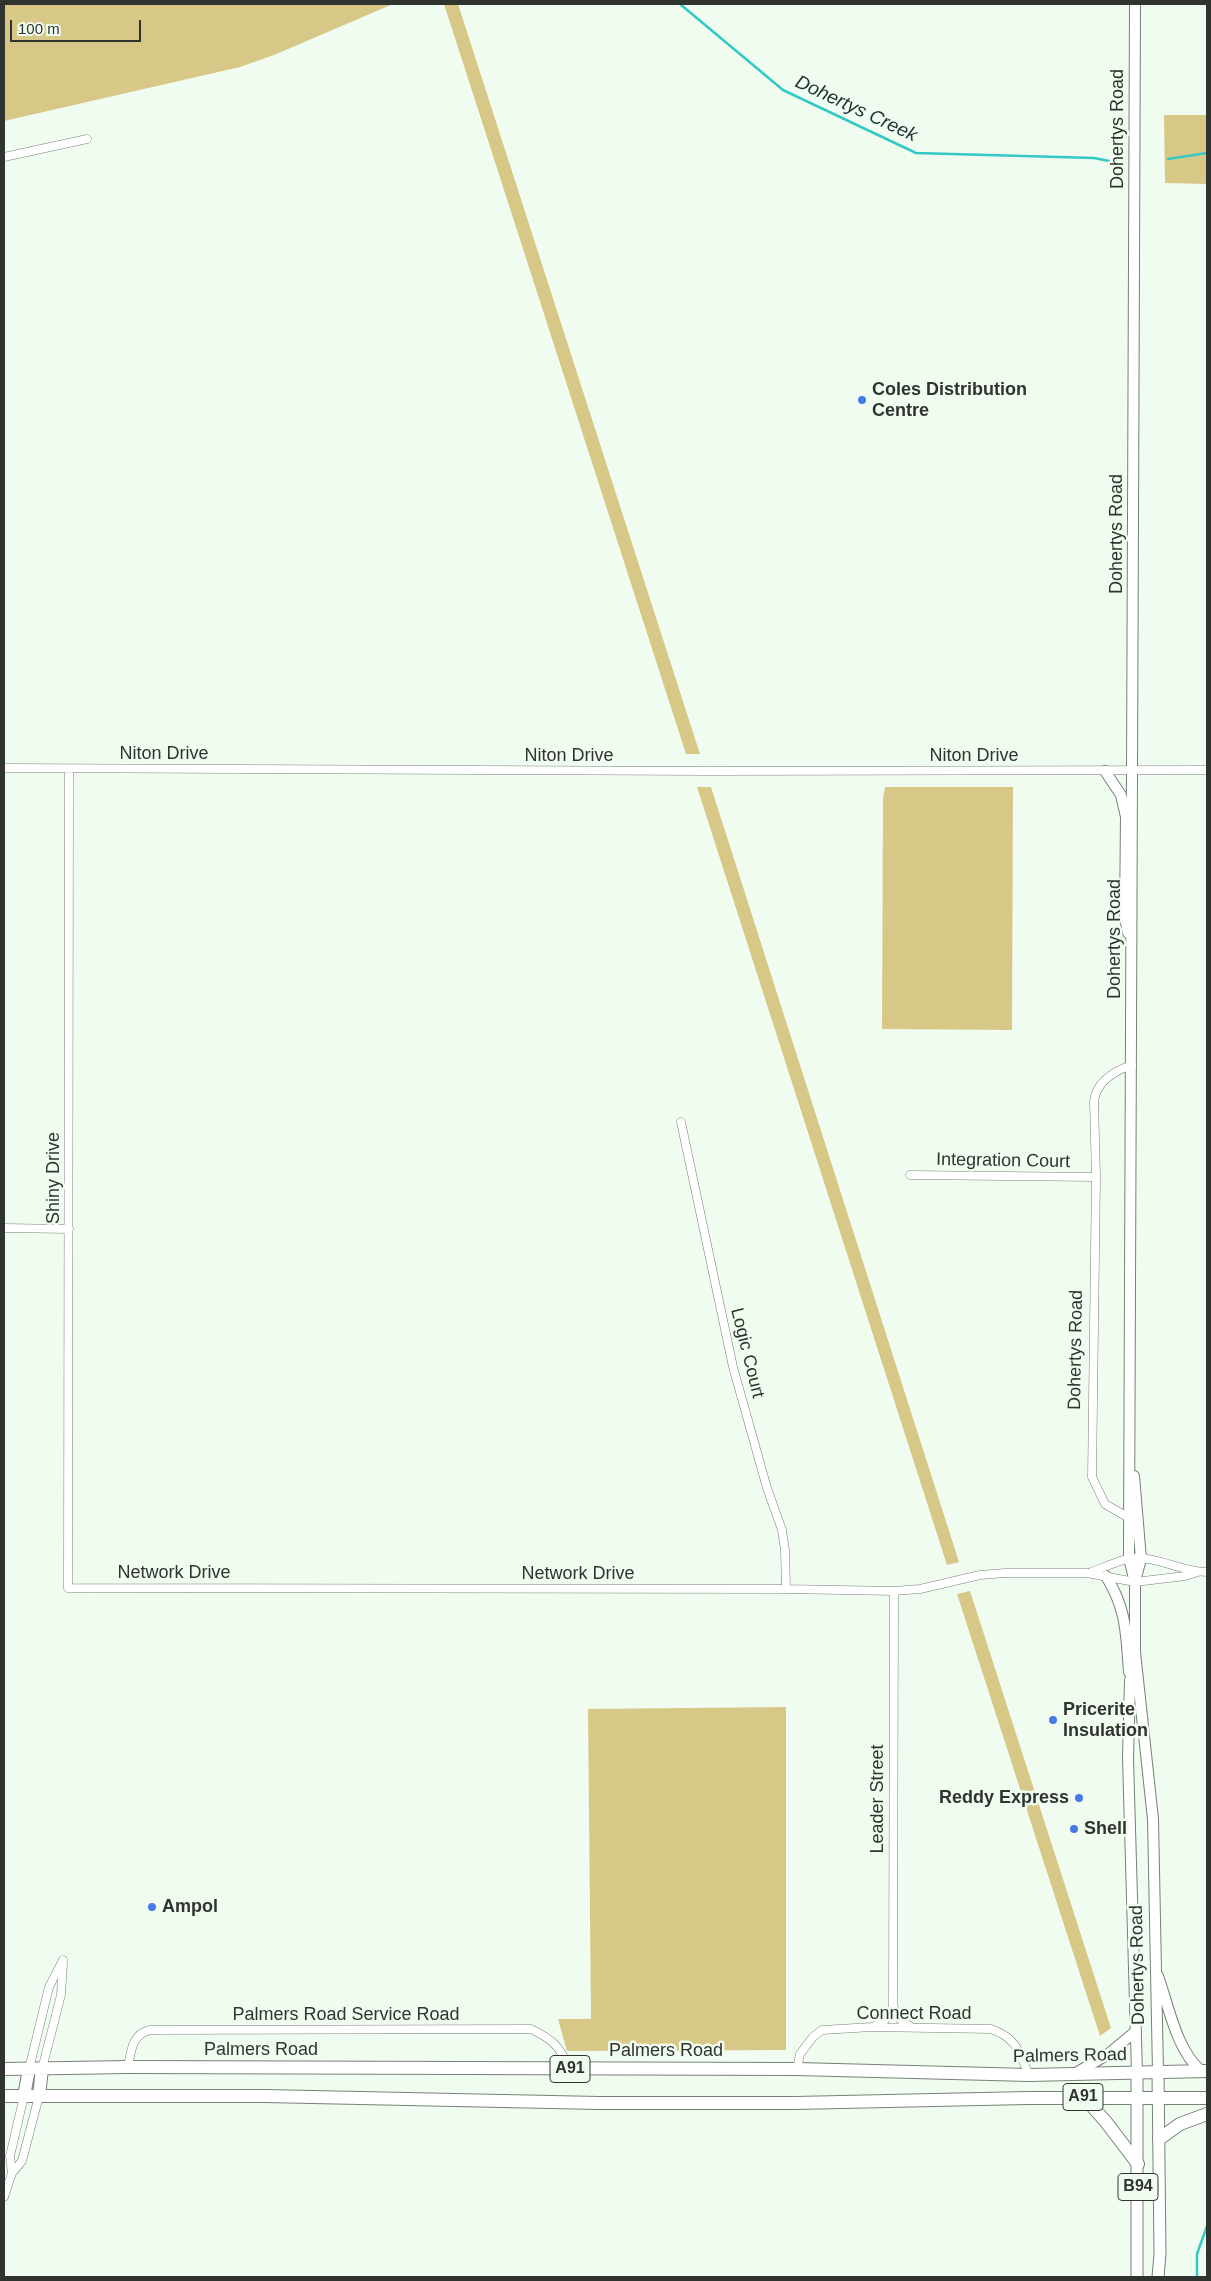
<!DOCTYPE html>
<html>
<head>
<meta charset="utf-8">
<style>
	body { margin:0 }
	#map { position:relative; width:1211px; height:2281px; overflow:hidden; background:#f1fcf0; font-family:Arial,sans-serif }
	canvas { display:block }
	.frame { position:absolute; inset:0; border:5px solid #30342f; pointer-events:none }
	.scale { position:absolute; left:10px; top:20px; width:131px; height:22px; box-sizing:border-box; border:2px solid #30342f; border-top:0; padding-left:6px; font-size:15px; line-height:18px; white-space:nowrap; color:#30342f; -webkit-text-stroke:4px #f1fcf0; paint-order:stroke }
</style>
</head>
<body>
<div id="map">
<canvas width="1211" height="2281"></canvas>
<div class="frame"></div>
<div class="scale">100 m</div>
</div>
<script>
const context = document.querySelector('canvas').getContext('2d');
context.lineJoin = 'round';
function fill(path, color) {
  context.fillStyle = color;
  context.fill(path, 'evenodd');
}
function strokePath(path, color, width, dash) {
  context.strokeStyle = color;
  context.lineWidth = width;
  context.lineCap = dash ? 'butt' : 'round';
  context.setLineDash(dash || []);
  context.stroke(path);
}
function label(font, color, halo, rows, align = 'center') {
  context.font = font + ' Arial,sans-serif';
  context.lineWidth = 5;
  context.setLineDash([]);
  context.textBaseline = 'middle';
  context.strokeStyle = halo;
  context.fillStyle = color;
  for (const [text, x, y, turn = 0] of rows) {
    context.save();
    context.translate(x, y);
    context.rotate((+turn || 0) * Math.PI / 180);
    context.textAlign = isNaN(turn) ? turn : align;
    if (halo) context.strokeText(text, 0, 0);
    context.fillText(text, 0, 0);
    context.restore();
  }
}
fill(new Path2D(`
	M4,4H393L274,55L240,67L4,121Z
	M444,4H458L700,754H686Z
	M1164,115H1207V184L1165,183Z
	M697,787H711L959,1562L947,1565Z
	M885,787H1013L1012,1030L882,1029L883,798Z
	M970,1591L1111,2028L1100,2036L957,1594Z
	M786,1707V2050L567,2051L558,2019H591L588,1709Z`), '#d8c887');
strokePath(new Path2D(`
	M680,4L783,90L916,153L1094,158L1109,161
	M1168,159L1207,153
	M1197,2277V2254L1207,2226`), '#33c9c6', 2.5);
const minor = new Path2D(`
	M4,157L87,139
	M4,768L710,771L1207,770
	M69,769L68,1588L786,1589L894,1591L920,1589L980,1575L1005,1573H1087L1135,1582L1185,1576L1198,1572
	M681,1122L733,1367L767,1488L782,1530L785,1550L786,1589
	M910,1175L1096,1177
	M4,1228L69,1229
	M1129,1518L1105,1504L1092,1477L1096,1177L1094,1102C1096,1081 1114,1071 1132,1065
	M1091,1572C1100,1569 1123,1559 1131,1558C1157,1556 1182,1572 1207,1572
	M893,2006L900,2019L911,2027
	M872,2027C884,2023 889,2018 893,2006L894,1591
	M128,2067C131,2051 132,2034 150,2030L531,2029C552,2039 561,2047 569,2069
	M29,2069L49,1987L63,1960
	M42,2069L61,1995L63,1963
	M797,2069L800,2054L813,2037L822,2030L872,2027L991,2029C1017,2038 1019,2052 1029,2075
	M12,2173L10,2156L24,2096
	M4,2197L12,2173L22,2161L39,2096`);
const secondary = new Path2D(`
	M1135,4L1129,1535V1558L1135,1582V1652L1153,1819L1158,2072
	M1105,771L1121,795L1126,817L1125,917L1128,933
	M1134,1476L1141,1559L1135,1581
	M1106,1576C1127,1610 1126,1634 1129,1672
	M1133,1665L1130,1681L1128,1758L1137,2073
	M1158,1976C1169,2007 1176,2049 1201,2071
	M1074,2074L1107,2055L1136,2031`);
const primary = new Path2D(`
	M1158,2072L1160,2254L1158,2277
	M1137,2073V2277`);
const trunk = new Path2D(`
	M4,2069L128,2067L797,2069L1029,2075L1207,2071
	M4,2096H264L599,2103H795L1028,2098H1207
	M24,2096L29,2069
	M39,2096L42,2069
	M1084,2097L1106,2122L1138,2164
	M1159,2139L1180,2124L1207,2114`);
strokePath(minor, '#778176', 9);
strokePath(secondary, '#778176', 12);
strokePath(primary, '#778176', 13);
strokePath(trunk, '#778176', 14);
strokePath(minor, '#fff', 8);
strokePath(secondary, '#fff', 10);
strokePath(primary, '#fff', 11);
strokePath(trunk, '#fff', 12);
for (const [x, y, r, color] of [
	[862,400,5,"#4978ea"],
	[1053,1720,5,"#4978ea"],
	[1079,1798,5,"#4978ea"],
	[1074,1829,5,"#4978ea"],
	[152,1907,5,"#4978ea"]
]) {
  const dot = new Path2D();
  dot.arc(x, y, r, 0, 2 * Math.PI);
  context.fillStyle = color;
  context.fill(dot);
  strokePath(dot, '#f1fcf0', 2);
}
for (const [x, y, w] of [
	[570,2069,40],
	[1083,2097,40],
	[1138,2187,40]
]) {
  const box = new Path2D();
  box.roundRect(x - w / 2, y - 13.5, w, 27, 4);
  context.fillStyle = '#f1fcf0';
  context.fill(box);
  strokePath(box, '#30342f', 1);
}
label('bold 16px', '#30342f', null, [
	["A91",570,2069],
	["A91",1083,2097],
	["B94",1138,2187]
]);
label('18px', '#30342f', '#f1fcf0', [
	["Dohertys Road",1118,129,-90],
	["Dohertys Road",1117,534,-90],
	["Niton Drive",164,754],
	["Niton Drive",569,756],
	["Niton Drive",974,756],
	["Dohertys Road",1115,939,-90],
	["Integration Court",1003,1161,1],
	["Shiny Drive",54,1178,-90],
	["Dohertys Road",1076,1350,-89],
	["Logic Court",747,1353,76],
	["Network Drive",174,1573],
	["Network Drive",578,1574],
	["Leader Street",878,1799,-90],
	["Dohertys Road",1138,1965,-91],
	["Connect Road",914,2014],
	["Palmers Road Service Road",346,2015],
	["Palmers Road",261,2050],
	["Palmers Road",666,2051],
	["Palmers Road",1070,2056,-1]
]);
label('bold 18px', '#30342f', '#f1fcf0', [
	["Coles Distribution",872,390],
	["Centre",872,411],
	["Pricerite",1063,1710],
	["Insulation",1063,1731],
	["Reddy Express",1069,1798,"right"],
	["Shell",1084,1829],
	["Ampol",162,1907]
], 'left');
label('italic 19px', '#1b3332', '#f1fcf0', [
	["Dohertys Creek",856,109,25]
]);
</script>
</body>
</html>
